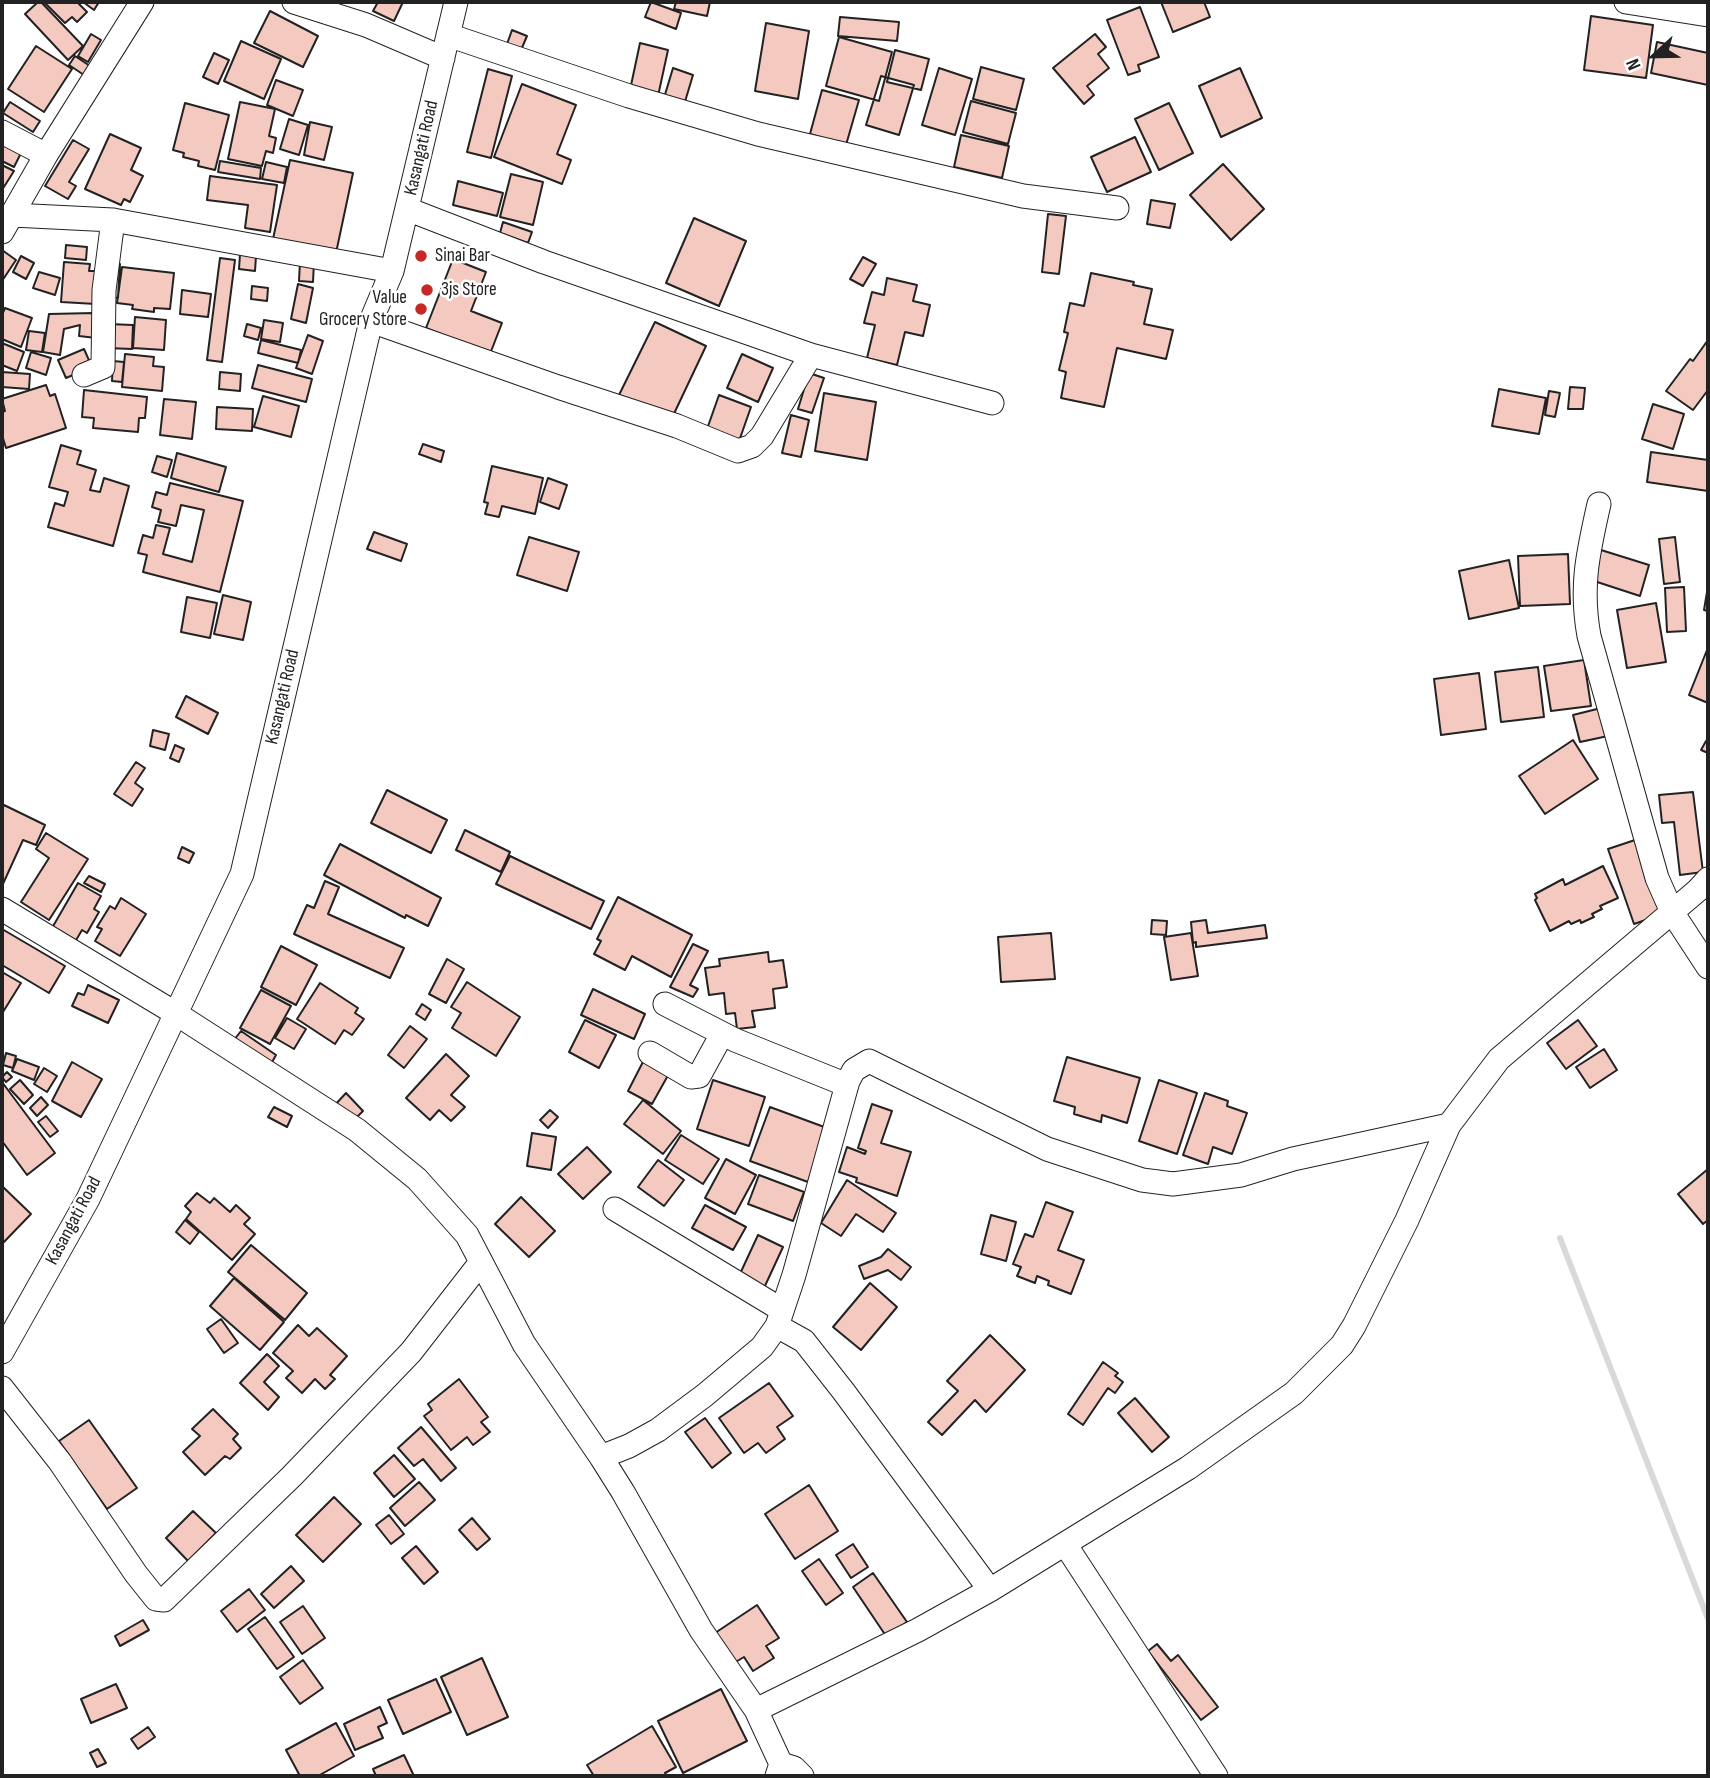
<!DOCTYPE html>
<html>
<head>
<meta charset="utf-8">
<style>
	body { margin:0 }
	#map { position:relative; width:1710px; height:1778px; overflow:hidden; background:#fff; font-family:"Sofia Sans Condensed",sans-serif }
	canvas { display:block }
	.frame { position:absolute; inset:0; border:4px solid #222; pointer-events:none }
	.north { position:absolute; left:1619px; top:21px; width:70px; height:70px; -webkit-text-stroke:5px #fff; paint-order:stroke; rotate:248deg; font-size:19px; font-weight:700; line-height:28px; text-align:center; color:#222 }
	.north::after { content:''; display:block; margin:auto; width:24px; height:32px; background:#222; clip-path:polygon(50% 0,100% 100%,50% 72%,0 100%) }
</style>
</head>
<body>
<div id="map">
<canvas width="1710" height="1778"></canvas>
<div class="frame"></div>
<div class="north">N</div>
</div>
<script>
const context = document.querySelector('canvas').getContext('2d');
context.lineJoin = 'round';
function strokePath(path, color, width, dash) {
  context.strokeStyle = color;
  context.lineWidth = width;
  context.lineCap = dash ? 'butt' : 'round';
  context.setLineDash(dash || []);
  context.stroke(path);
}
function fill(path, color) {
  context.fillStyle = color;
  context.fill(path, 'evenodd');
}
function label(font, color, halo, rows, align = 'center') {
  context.font = font + ' "Sofia Sans Condensed",sans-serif';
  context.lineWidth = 5;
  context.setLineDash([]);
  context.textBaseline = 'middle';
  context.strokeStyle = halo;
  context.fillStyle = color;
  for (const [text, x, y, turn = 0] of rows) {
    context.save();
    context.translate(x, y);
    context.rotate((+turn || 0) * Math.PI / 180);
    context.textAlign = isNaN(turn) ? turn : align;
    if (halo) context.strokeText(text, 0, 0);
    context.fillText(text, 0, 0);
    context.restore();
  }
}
strokePath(new Path2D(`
	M1560,1238L1708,1619`), '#d9d9d9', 6);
const building = new Path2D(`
	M38,2H41L83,46L68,60L25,14Z
	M44,2H77L87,12L77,22L72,17L65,23Z
	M83,2H99L94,10Z
	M378,2H403L394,21L373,11Z
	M651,2L681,13L676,29L645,17Z
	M676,2H710L707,16L674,9Z
	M1161,2H1204L1210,17L1173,32Z
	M1140,7L1159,57L1138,65L1140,71L1128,75L1107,20Z
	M270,11L318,36L303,67L254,43Z
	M1591,16L1653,25L1646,78L1584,70Z
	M840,17L899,22L897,41L838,36Z
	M766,23L809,31L798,99L755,91Z
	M512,30L527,36L521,50L507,44Z
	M91,34L101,40L88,62L78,56Z
	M1095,34L1106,47L1098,54L1109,68L1087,86L1094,95L1084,104L1053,68Z
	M839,37L892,52L879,101L826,86Z
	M241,41L281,59L264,99L224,81Z
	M1657,42L1708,53V85L1651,73Z
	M640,43L668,50L658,96L630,90Z
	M36,46L72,69L44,112L8,89Z
	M895,50L929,59L921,90L887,82Z
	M214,53L229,60L218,84L203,77Z
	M75,56L93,68L87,77L69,65Z
	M981,67L1024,79L1016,110L973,99Z
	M673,68L693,75L684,105L664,98Z
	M939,68L972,79L955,135L922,125Z
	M1240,68L1262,118L1221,137L1199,86Z
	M488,69L512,76L491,158L467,152Z
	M881,76L914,85L899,135L866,125Z
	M276,80L303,90L293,116L267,105Z
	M522,84L576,105L557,154L571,160L562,184L494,157Z
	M822,90L859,100L846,145L810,134Z
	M971,101L1016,113L1008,144L963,132Z
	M10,102L40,121L33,132L3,113Z
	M240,102L275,109L269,136L276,138L273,153L266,151L262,166L228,159Z
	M185,103L229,115L215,170L198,166L199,161L183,157L184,153L173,150Z
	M1169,103L1193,153L1159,170L1135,119Z
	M289,119L308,125L299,155L280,149Z
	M310,122L332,127L324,160L304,155Z
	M110,134L141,148L131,170L143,176L130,202L124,199L121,205L85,189Z
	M961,135L1009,146L1002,178L954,167Z
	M1135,137L1151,172L1107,192L1091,157Z
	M73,140L89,149L69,182L76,186L68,199L45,186Z
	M2,144L21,153L14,167L2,161Z
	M290,160L353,173L336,253L273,239Z
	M220,161L261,168L260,179L218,172Z
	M266,162L287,167L284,183L262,179Z
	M1223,164L1264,209L1231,240L1190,195Z
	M2,165L14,171L2,190Z
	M511,174L543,182L533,225L500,217Z
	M210,176L277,185L270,232L245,228L248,205L207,200Z
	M458,181L503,193L497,216L453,205Z
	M1151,200L1175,204L1170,228L1147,224Z
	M1048,214L1066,216L1059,274L1042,272Z
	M694,218L746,241L719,306L666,283Z
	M503,222L532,232L528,243L500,233Z
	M66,245L87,247L86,260L65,258Z
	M2,250L16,260L2,281Z
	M240,254L256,256L255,271L239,269Z
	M21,256L34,263L26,279L13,272Z
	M863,257L876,264L863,286L850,279Z
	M220,258L235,260L222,362L207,360Z
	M453,259L486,272L471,311L502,323L490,354L426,328Z
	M300,261L314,262L313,282L299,281Z
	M64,262L90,264L89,271H98L96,304L61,302Z
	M110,264H120L118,298L107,297Z
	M122,267L174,273L170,309L154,308V312L132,309L133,305L117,303Z
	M39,272L60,278L55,295L33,288Z
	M1091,273L1134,282L1133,285L1152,289L1144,324L1173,330L1166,359L1117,348L1104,407L1061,398L1066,372L1059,370L1068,333L1064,332L1070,303L1084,306Z
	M887,278L917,285L913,301L930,305L923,336L905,332L897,365L867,358L875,325L864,323L872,292L884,295Z
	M298,284L313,288L306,323L291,319Z
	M252,286L268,288L267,301L251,299Z
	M182,290L211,294L208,317L180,314Z
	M5,308L32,318L21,347L2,339V315Z
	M94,313L96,338L79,336L80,325L64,329L60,355L43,352L49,314Z
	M135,317L166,320L164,350L133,348Z
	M264,320L283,323L280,342L261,339Z
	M655,322L706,346L671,420L619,395Z
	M108,324L133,325L132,349L107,348Z
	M247,324L261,328L258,340L244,336Z
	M29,331L45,333L42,352L26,350Z
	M308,335L323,341L312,374L296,368Z
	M261,340L301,350L298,363L258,353Z
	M1708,340V390L1693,410L1666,391L1690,359L1693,361Z
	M2,343L24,352L17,371L2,365Z
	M84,349L92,367L66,378L58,360Z
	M31,352L51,358L46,375L26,368Z
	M125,354L154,357L153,366L164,367L162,391L122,387Z
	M742,354L773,368L758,402L727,388Z
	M113,361L124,362L122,382L112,381Z
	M258,365L312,379L306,402L252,388Z
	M2,372L30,374L29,389L2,387Z
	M220,372L241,374L240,391L219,389Z
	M809,373L824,378L812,413L798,409Z
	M46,385L50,396L55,394L66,428L6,448L2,435V412L5,411L2,399Z
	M1570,387L1585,388L1583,409H1568Z
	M1499,389L1546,398L1539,434L1492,426Z
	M84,390L147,397L145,418H139L138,432L93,428L94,418L82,417Z
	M1549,391L1560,393L1555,417L1545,415Z
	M824,393L876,402L867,460L815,451Z
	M719,395L751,407L738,444L706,432Z
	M263,396L299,406L291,437L254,427Z
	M164,399L196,402L192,439L160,435Z
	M1653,404L1684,414L1673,449L1642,439Z
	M217,407L253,409L252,431L216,429Z
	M791,415L809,420L801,457L782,453Z
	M423,444L444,451L441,462L419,454Z
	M61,445L81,451L77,464L96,470L90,490L100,492L104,478L129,486L113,546L48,527L55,503L64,506L68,492L49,487Z
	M1651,452L1708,460V491L1647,482Z
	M177,453L226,467L219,492L171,478Z
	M157,456L172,460L167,477L152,472Z
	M492,466L543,478L535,514L502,506L499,517L485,514L488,503L484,502Z
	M548,478L567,485L559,509L540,502Z
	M170,483L243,501L220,592L143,572L147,555L138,553L143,535L153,538L156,525L170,528L163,554L192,562L204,510L181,505L176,526L158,522L161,510L152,507L156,492L167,495Z
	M374,532L407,544L401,561L367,549Z
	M529,537L579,552L567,591L517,575Z
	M1675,537L1680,582L1664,584L1659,539Z
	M1601,550L1649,565L1640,596L1591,580Z
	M1568,554L1570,604L1520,606L1518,556Z
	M1509,560L1519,608L1469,619L1459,571Z
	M1684,587L1686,631L1667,632L1665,588Z
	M1707,592L1708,593V611L1704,610Z
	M223,595L251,602L243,640L214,634Z
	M187,597L217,603L210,638L181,632Z
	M1656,603L1666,662L1627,668L1617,610Z
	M1707,650H1708V703L1689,695Z
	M1584,660L1591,706L1551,711L1544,666Z
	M1538,667L1544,717L1501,722L1495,672Z
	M1479,673L1486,729L1441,735L1434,679Z
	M186,696L218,713L208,734L176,717Z
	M1601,708L1608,736L1580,742L1573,715Z
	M153,730L169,734L165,750L150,746Z
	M1573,740L1598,779L1545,814L1519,776Z
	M1706,741L1708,743V753L1701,750Z
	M175,745L184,749L179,762L170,758Z
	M136,762L145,768L135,783L143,789L132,806L114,794Z
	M387,790L447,820L431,853L371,823Z
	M1693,792L1703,872L1680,875L1674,822L1662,823L1659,795Z
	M4,805L45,825L36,845L23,840L2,886V810Z
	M465,830L510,852L501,872L456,850Z
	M46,833L88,859L49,920L21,902L49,858L36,849Z
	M1638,839L1663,914L1634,924L1608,849Z
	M340,844L441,898L428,926L406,915L405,918L324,875Z
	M182,847L194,853L189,863L178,858Z
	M510,856L604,901L591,929L496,884Z
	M1603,866L1618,898L1600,906L1602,909L1592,914L1594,917L1581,923L1580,920L1571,924L1569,921L1550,931L1535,900L1537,898L1535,894L1563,879L1565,885Z
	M89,876L105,884L101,892L84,883Z
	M325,881L339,887L328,914L404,948L390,978L294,934L307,905L314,908Z
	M78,883L101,896L94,909L99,912L87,933L82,930L75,942L52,928Z
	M618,897L692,935L671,977L632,956L625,970L594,954L601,941L597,939Z
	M121,898L146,914L120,956L95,941L102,929L97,927L110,906L115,909Z
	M1152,920L1167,921L1166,935L1151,934Z
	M1206,920L1208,933L1265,925L1267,938L1196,947V942L1193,943L1191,922Z
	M2,929L65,966L49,993L2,965Z
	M1051,933L1055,979L1001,982L998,937Z
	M1191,933L1198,976L1171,980L1164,937Z
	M693,944L708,951L690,985L698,989L693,997L670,987Z
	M281,946L317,965L296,1005L261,987Z
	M768,952L769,962L783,960L787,987L773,989L775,1008L752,1011L755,1027L737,1029L735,1013L726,1014L724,993L709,995L705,968L720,966L719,959Z
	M447,959L464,969L446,1003L429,994Z
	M2,972L21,983L3,1012H2Z
	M467,982L520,1017L496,1056L452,1028L461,1013L451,1007Z
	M320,983L358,1008L355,1013L364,1019L352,1035L344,1030L335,1044L297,1019Z
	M88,985L119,1000L108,1023L72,1006L78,993L84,995Z
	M593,989L645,1014L634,1039L581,1015Z
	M261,990L291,1006L270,1044L240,1028Z
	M422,1004L431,1010L425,1020L416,1014Z
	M287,1018L306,1029L294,1049L275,1038Z
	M585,1020L616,1035L599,1068L569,1052Z
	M1578,1020L1597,1046L1566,1069L1547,1043Z
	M410,1026L427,1039L404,1068L388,1055Z
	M241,1031L276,1055L271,1064L234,1040Z
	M1604,1049L1617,1070L1590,1088L1576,1067Z
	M6,1053L16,1056L13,1068L3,1065Z
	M446,1054L469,1076L451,1095L465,1107L451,1121L439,1110L430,1120L406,1098Z
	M646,1056L671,1070L652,1104L628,1091Z
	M1067,1057L1140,1078L1127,1123L1102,1115L1101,1122L1074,1114L1075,1107L1054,1101Z
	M17,1059L39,1067L34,1080L12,1071Z
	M72,1062L102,1079L81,1117L52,1101Z
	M44,1068L57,1076L47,1092L34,1084Z
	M7,1072L12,1077L6,1082L2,1077Z
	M20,1080L33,1095L24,1104L10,1089Z
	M713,1080L765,1097L749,1146L697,1129Z
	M1159,1080L1197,1093L1177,1154L1139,1141Z
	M2,1082L55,1153L27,1175L2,1141Z
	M346,1093L363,1111L351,1123L334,1106Z
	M1205,1093L1228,1101L1227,1106L1247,1113L1232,1154L1213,1147L1208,1164L1183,1155Z
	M41,1097L48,1105L37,1116L30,1108Z
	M643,1100L681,1131L663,1154L624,1124Z
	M872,1104L892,1111L881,1143L911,1152L897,1196L856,1182L857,1178L839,1172L847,1147L865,1154L866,1151L858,1148Z
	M274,1107L292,1116L287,1127L268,1117Z
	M770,1107L827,1128L808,1182L750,1161Z
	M550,1110L558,1117L548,1128L540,1120Z
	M46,1116L58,1131L50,1137L38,1122Z
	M532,1133L556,1137L551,1170L527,1166Z
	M681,1135L719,1159L703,1184L665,1160Z
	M587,1147L611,1172L583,1199L558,1174Z
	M726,1159L756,1175L735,1214L705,1198Z
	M658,1160L684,1180L664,1206L638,1187Z
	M1708,1169V1220L1703,1224L1678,1194Z
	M759,1175L804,1192L793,1221L748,1204Z
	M847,1180L896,1213L883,1232L856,1214L841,1236L821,1223Z
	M2,1186L31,1214L2,1244Z
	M197,1193L210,1203L214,1198L230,1212L236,1205L250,1218L244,1224L255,1234L232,1260L186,1219L191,1212L185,1206Z
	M521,1197L555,1231L529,1257L495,1224Z
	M1046,1202L1073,1212L1058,1250L1084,1260L1071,1294L1048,1285L1049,1281L1037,1276L1035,1283L1017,1276L1021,1267L1013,1264L1025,1234L1033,1237Z
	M705,1205L746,1227L733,1250L692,1228Z
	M991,1215L1016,1222L1006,1261L981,1254Z
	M185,1220L199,1232L190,1244L176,1232Z
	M758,1235L783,1247L764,1288L739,1276Z
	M251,1245L307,1293L285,1320L228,1272Z
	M888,1249L911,1267L901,1280L888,1270L864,1279L859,1266L881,1257Z
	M234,1278L284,1322L260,1350L210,1306Z
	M870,1283L897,1307L861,1350L833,1327Z
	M221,1319L238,1343L224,1353L207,1329Z
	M298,1325L309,1336L317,1328L347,1356L330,1375L335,1379L325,1389L315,1379L302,1393L286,1378L293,1371L273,1353Z
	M990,1335L1025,1370L986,1412L975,1400L942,1435L928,1422L958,1391L947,1381Z
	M267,1354L279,1366L264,1382L279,1397L268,1410L240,1383Z
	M1103,1362L1118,1373L1115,1376L1123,1382L1115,1393L1108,1388L1083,1425L1068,1414Z
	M459,1379L488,1417L481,1422L490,1432L473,1445L467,1437L451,1450L424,1416L432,1410L428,1404Z
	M769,1383L793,1416L777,1427L785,1439L766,1453L758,1443L744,1453L719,1418Z
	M1135,1398L1169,1437L1152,1452L1118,1413Z
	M213,1409L238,1434L233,1439L241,1448L230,1459L225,1456L205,1475L183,1452L200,1436L192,1429Z
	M705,1418L731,1453L712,1468L685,1432Z
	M89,1420L137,1488L107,1509L59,1441Z
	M421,1427L456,1468L441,1481L423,1459L414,1466L398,1448Z
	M394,1455L415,1479L394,1497L374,1473Z
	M419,1482L435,1500L405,1526L390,1508Z
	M809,1485L838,1531L795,1559L765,1514Z
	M334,1497L361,1524L323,1562L296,1535Z
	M193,1511L216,1533L188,1561L166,1538Z
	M389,1515L404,1534L391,1544L376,1525Z
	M472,1518L490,1539L477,1550L459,1530Z
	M853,1544L868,1567L851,1578L836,1555Z
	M416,1546L438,1572L424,1584L402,1558Z
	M819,1559L843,1593L826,1605L802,1571Z
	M291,1566L304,1581L274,1608L261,1594Z
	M873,1573L907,1622L886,1636L853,1587Z
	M249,1589L265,1610L237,1632L221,1611Z
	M757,1605L779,1638L766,1646L774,1658L753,1671L744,1657L734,1663L715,1633Z
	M303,1606L325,1638L302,1654L280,1622Z
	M265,1617L294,1657L277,1669L248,1629Z
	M143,1620L149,1630L120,1646L115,1636Z
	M1157,1644L1171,1661L1178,1655L1218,1707L1201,1720L1148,1651Z
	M482,1658L508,1717L467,1735L441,1677Z
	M303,1660L323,1688L300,1704L280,1677Z
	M436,1679L451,1712L403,1734L388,1700Z
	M116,1684L127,1708L91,1723L81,1699Z
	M721,1689L747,1741L683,1773L658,1721Z
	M380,1707L387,1723L378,1727L383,1738L355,1750L344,1724Z
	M336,1723L354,1756L318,1776H300L286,1750Z
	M652,1726L676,1767L665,1773L667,1776H594L587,1765Z
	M148,1727L155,1737L138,1749L131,1739Z
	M98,1749L106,1763L97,1767L90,1753Z
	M404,1755L414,1776H376L373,1769Z`);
fill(building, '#f3c9c0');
strokePath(building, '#222', 2);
const minor = new Path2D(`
	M294,2L366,25L443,58
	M1626,2L1708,15
	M448,35L629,96L758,134L1023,196L1117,208
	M2,132L46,155
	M407,209L544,262L811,355L992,403
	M12,215L113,220L392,271
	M2,232L46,155L142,2
	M371,321L558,387L677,426L738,451L752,446L762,436L811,355
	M84,375L103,367L104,290L113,220
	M1599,504C1588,553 1580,586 1589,636L1657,878L1672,912L1708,967
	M2,909L175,1013L357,1130L417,1179L467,1235L524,1344L601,1457L623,1492L701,1630L756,1710L918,1630L990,1590L1188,1468L1294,1393L1342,1345L1354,1326L1407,1220L1449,1125L1499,1059L1698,890L1708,879
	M665,1004L735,1040L847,1085
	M650,1053L691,1077L699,1076L722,1034
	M615,1209L782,1310
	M777,1326L804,1341L844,1392L990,1590
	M2,1352L88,1199L242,874L371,321L392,271L456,2
	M2,1388L60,1462L136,1574L156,1599L164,1600L292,1476L411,1352L481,1262
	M601,1457L629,1446L658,1430L705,1395L762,1347L777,1326L794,1275L848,1081L854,1070L869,1061L1047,1149L1142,1180L1173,1184L1241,1175L1293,1159L1449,1125
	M1065,1544L1216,1776
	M756,1710L781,1764L777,1776
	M781,1764L794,1768L802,1776`);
strokePath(minor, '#222', 25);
strokePath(minor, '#fff', 23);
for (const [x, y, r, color] of [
	[421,256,7,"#c62828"],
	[427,290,7,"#c62828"],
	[421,309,7,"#c62828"]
]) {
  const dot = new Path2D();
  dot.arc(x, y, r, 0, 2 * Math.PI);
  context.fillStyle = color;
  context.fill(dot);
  strokePath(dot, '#fff', 2.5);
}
label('19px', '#222', '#fff', [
	["Kasangati Road",422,148,-77],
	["Kasangati Road",283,697,-77],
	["Kasangati Road",74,1221,-62]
]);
label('19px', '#222', '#fff', [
	["Sinai Bar",435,256],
	["3js Store",441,290],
	["Value",407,298,"right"],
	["Grocery Store",407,320,"right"]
], 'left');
</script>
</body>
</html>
